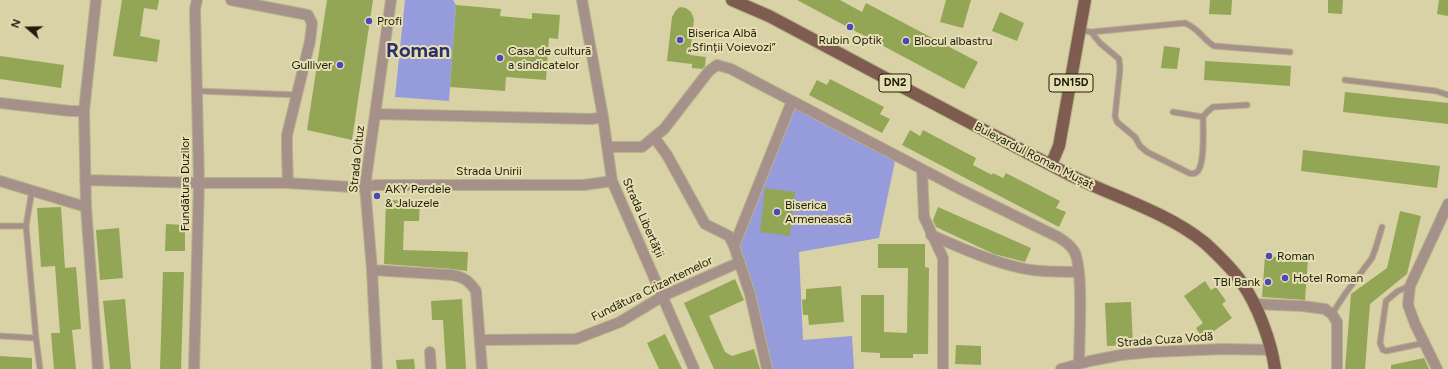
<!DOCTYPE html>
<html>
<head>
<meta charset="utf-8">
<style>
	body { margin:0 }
	#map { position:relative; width:1448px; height:369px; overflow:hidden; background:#d9d2a6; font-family:Figtree,sans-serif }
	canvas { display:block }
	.north { position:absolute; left:8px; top:8px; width:40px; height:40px; -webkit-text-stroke:3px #e6dfb3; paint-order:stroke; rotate:290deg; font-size:11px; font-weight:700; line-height:16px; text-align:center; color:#1f1c0b }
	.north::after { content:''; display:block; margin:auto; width:14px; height:18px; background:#1f1c0b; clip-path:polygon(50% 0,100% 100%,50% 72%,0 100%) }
</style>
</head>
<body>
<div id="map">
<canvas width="1448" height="369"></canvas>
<div class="north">N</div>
</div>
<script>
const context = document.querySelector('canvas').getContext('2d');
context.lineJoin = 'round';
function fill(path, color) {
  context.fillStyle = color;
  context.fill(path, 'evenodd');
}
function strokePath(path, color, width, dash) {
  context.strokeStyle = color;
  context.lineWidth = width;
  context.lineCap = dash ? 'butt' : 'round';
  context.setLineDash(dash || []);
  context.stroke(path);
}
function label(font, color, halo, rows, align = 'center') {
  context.font = font + ' Figtree,sans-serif';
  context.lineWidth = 4;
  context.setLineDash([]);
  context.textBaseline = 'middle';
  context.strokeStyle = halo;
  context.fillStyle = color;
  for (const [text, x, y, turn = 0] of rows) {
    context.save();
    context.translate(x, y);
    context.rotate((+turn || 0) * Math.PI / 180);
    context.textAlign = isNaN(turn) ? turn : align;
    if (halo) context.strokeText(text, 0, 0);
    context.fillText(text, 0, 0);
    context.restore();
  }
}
fill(new Path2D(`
	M405,0H453L456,5L449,101L395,97Z
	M792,101L896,156L879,238L799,252L803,340L852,336L854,369H767L734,246Z`), '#969bdc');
fill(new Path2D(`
	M122,0H159L157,10L144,8L140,36L160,40L157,62L113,56Z
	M327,0H373L352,140L307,130Z
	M797,0H840L862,12L866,3L978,62L964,89Z
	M946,0H971L963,28L940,22Z
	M1210,0H1232L1231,15L1209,14Z
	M1328,0H1343L1342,14L1328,13Z
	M1439,0H1448V16L1437,14Z
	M456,5L501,9L500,16L532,19V13L560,15L558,39L549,38L546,80L506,77L505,91L450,87Z
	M680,7L686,8L691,12L694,19L690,55L706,57L705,66L702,69L692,68V64L667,61L672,17L676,10Z
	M1000,12L1024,23L1017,41L992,31Z
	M1164,46L1180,48L1177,69L1161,68Z
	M0,56L64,65L61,88L0,79Z
	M1205,61L1291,66L1290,86L1204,80Z
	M830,79L884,107L880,114L890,119L882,133L809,95L817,80L827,85Z
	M1345,92L1448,103V124L1343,112Z
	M910,130L920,136L923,130L976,158L973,165L992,175L993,173L1003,178L1006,173L1060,201L1056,208L1066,212L1059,227L902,145Z
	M1303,150L1440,166L1437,188L1301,171Z
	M765,188L795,192L790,236L760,232Z
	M386,200L420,201L419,221H404L403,250L468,252L467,271L452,269L384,264Z
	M61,207L65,268L76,267L81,329L72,330L76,369H54L51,333H60L55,266L41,267L37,208Z
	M938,207L1031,248L1025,262L994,254L936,227L933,220Z
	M1400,211L1421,216L1407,274L1370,304L1365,369H1345L1351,294L1387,268Z
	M166,224L185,225V251H165Z
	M119,228L123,278L100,280L96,230Z
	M878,244H925V267L929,268L928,354H913V358H880V353L861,352V295H884V332L907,333L908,268H878Z
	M1265,256L1308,259L1305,300L1262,297Z
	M163,272H184L181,369H160Z
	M735,279L744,300L709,316L725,352L732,356L754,349L760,369H714L684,303Z
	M1205,281L1211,290L1216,287L1226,301L1222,304L1232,318L1203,339L1196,328L1203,323L1184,296Z
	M841,286L844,322L809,325L808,315H803L802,300L806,299V289Z
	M125,299L131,369H110L103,301Z
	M462,299L466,369H446L443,320H432L431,301Z
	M1131,302L1133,345L1107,346L1105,303Z
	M665,334L682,369H659L647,343Z
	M956,345L981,346V365L955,364Z
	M0,356L32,358V369H0Z
	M1424,358L1429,369H1391V365Z
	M414,359L415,369H397L396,360Z`), '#93a655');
const service = new Path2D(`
	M1080,30L1091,32L1100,43L1119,59L1120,69L1115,116L1117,122L1135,137L1140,146L1147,152L1189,173C1193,174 1195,174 1198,171C1205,161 1203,130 1203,117L1207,112L1213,107L1247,105
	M1091,32L1185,23C1201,30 1201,38 1214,46L1290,52
	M1345,80L1436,91L1448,95
	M198,91L298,95
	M1173,112L1203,117
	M32,190L26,226L36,338L40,369
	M0,226H26
	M1410,286L1398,291L1386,301L1380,343L1383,350L1386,351L1424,343
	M1332,314L1345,294L1372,258L1376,247L1382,227
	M0,336L36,338`);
const minor = new Path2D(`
	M96,0L84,111L86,207L98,369
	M231,0L308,15L312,23L310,41L287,135V152L288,183
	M582,0L603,117L612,181L694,369
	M0,103L70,111H84
	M376,114L592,119L603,117
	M654,137L667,155L705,224L729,236L734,246L750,294L767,369
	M607,147H642L664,129L709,71L717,65L731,69L958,188L1058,237C1065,241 1070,245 1074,251C1084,267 1079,342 1079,364
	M922,169L924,217L943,258V369
	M85,180L199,183H288L351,187L379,185H584L612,181
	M0,181L86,207
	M931,235C961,248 990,261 1021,268C1040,273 1060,271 1079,272
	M734,246L792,101
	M372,270L452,275C464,277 469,281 476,291L482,369
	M1254,304L1302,306L1325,309L1332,314L1337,322V369
	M480,340L576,339L620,322L663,296L740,262
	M430,352L431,369
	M194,369L199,183L195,9L197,0
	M377,369L372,270L365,186L391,0
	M1061,369L1090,361L1121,355L1152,352L1224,349L1272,350
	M1437,369L1415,324L1408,305L1410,286L1448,204`);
const primary = new Path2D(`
	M732,0L769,16C869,69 969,123 1070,175C1114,197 1167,212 1205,243C1218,255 1232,268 1242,283C1258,306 1271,341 1275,369
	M1051,165L1059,146L1085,0`);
strokePath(service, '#b8b18a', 7);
strokePath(minor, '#b8b18a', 12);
strokePath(primary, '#b8b18a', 14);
strokePath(service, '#a5918a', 5);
strokePath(minor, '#a5918a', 10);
strokePath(primary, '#7e5c50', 12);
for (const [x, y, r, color] of [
	[369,21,4,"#4e46bd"],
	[850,27,4,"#4e46bd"],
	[680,40,4,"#4e46bd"],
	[906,41,4,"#4e46bd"],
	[500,58,4,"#4e46bd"],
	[340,65,4,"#4e46bd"],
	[377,196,4,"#4e46bd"],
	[777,212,4,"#4e46bd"],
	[1269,256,4,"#4e46bd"],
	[1285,278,4,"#4e46bd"],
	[1268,282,4,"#4e46bd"]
]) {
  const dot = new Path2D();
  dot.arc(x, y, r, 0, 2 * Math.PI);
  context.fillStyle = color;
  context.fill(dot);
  strokePath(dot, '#e6dfb3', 1.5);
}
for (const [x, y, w] of [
	[895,83,32],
	[1071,83,44]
]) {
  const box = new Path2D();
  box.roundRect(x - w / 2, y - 9, w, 18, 3);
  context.fillStyle = '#e6dfb3';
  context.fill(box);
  strokePath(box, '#1f1c0b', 1);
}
label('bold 11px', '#1f1c0b', null, [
	["DN2",895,83],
	["DN15D",1071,83]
]);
label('12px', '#1f1c0b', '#e6dfb3', [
	["Profi",377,21],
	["Biserica Albă",688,33],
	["„Sfinții Voievozi”",688,47],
	["Rubin Optik",850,40,"center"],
	["Blocul albastru",914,41],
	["Casa de cultură",508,51],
	["a sindicatelor",508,65],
	["Gulliver",332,65,"right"],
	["AKY Perdele",385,189],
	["& Jaluzele",385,203],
	["Biserica",785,205],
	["Armenească",785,219],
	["Roman",1277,256],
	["Hotel Roman",1293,278],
	["TBI Bank",1260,282,"right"]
], 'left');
label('12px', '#1f1c0b', '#e6dfb3', [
	["Bulevardul Roman Mușat",1034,156,27],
	["Strada Oituz",357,159,-84],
	["Strada Unirii",489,171],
	["Fundătura Duzilor",185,184,-90],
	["Strada Libertății",643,218,66],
	["Fundătura Crizantemelor",652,289,-26],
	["Strada Cuza Vodă",1165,340,-4]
]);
label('bold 20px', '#2e2e69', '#e6dfb3', [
	["Roman",418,51]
]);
</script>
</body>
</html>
